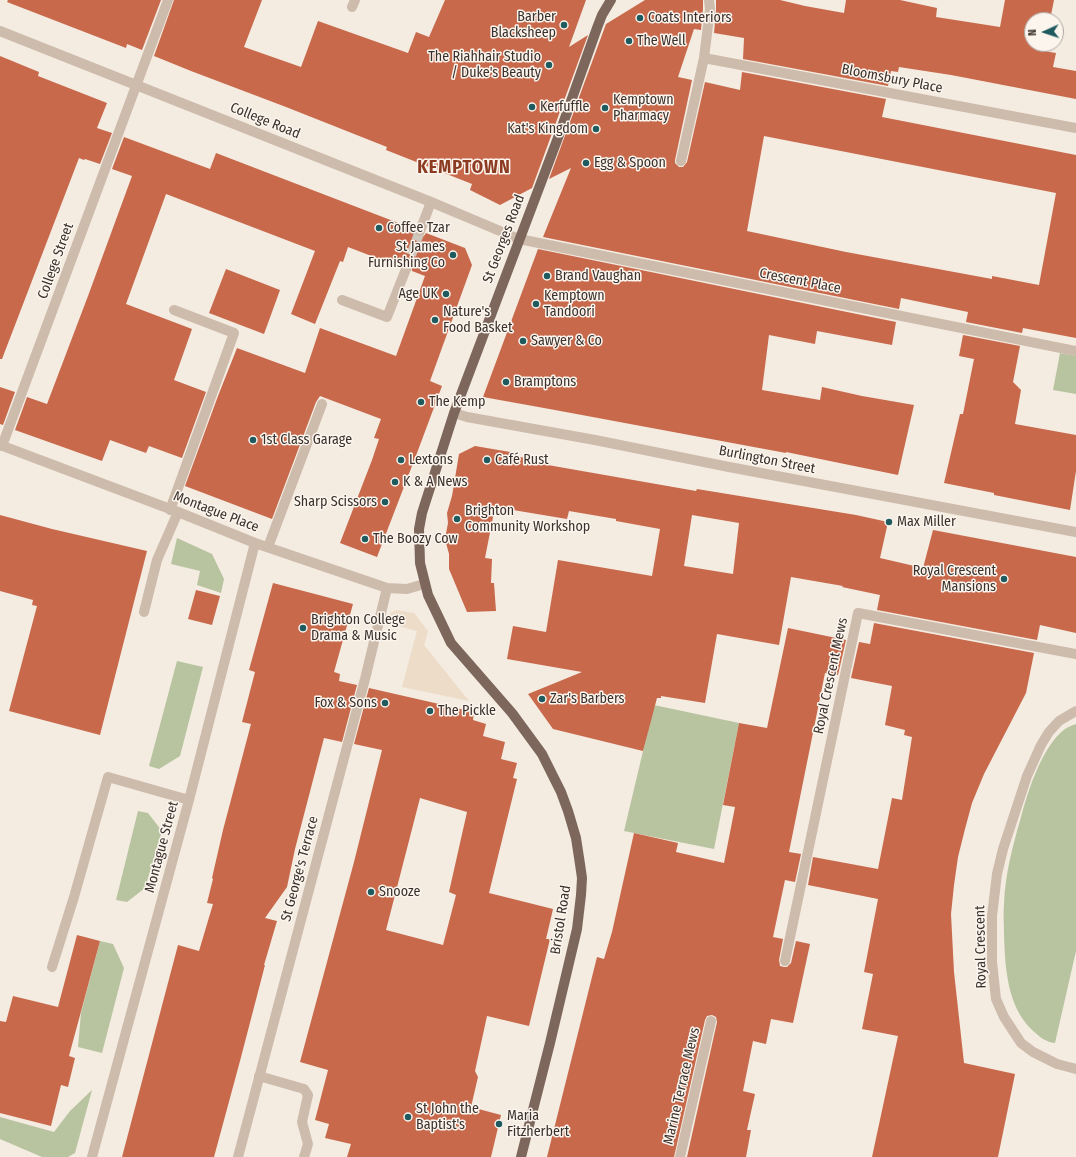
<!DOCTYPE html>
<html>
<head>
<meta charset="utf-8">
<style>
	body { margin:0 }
	#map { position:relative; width:1076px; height:1157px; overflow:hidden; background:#f4ebe1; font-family:"Fira Sans Condensed",sans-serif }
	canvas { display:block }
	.north { position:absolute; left:1024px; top:12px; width:40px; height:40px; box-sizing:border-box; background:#fbf5ee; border:1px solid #aea6a0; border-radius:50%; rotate:267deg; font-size:11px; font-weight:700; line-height:16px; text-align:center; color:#3b302b }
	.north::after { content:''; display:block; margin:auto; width:14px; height:18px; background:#1f5a5e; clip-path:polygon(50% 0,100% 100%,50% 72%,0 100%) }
</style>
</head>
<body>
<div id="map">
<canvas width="1076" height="1157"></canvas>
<div class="north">N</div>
</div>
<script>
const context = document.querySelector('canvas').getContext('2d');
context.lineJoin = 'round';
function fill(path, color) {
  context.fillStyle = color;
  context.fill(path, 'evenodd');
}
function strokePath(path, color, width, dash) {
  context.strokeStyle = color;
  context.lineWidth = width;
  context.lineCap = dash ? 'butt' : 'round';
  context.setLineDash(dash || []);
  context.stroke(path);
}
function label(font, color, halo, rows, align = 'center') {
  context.font = font + ' "Fira Sans Condensed",sans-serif';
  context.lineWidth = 3;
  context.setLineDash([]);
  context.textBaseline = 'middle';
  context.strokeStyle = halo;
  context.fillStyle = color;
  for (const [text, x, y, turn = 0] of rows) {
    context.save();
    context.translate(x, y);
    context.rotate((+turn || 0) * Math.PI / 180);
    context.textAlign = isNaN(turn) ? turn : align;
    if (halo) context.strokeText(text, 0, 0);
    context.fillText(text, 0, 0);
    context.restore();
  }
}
fill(new Path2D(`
	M1060,353L1076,356V394L1053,390Z
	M177,538L212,554L224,579L221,593L197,585L200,571L171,564Z
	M177,661L203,667L180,756L159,769L149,766Z
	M654,705L739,723L714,849L624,831Z
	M1076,724V951L1055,1043C1045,1042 1040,1037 1032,1030C1007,1006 1005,967 1004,934C1004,924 1003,914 1004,904C1005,874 1013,845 1021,817C1028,791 1042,746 1065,729C1068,727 1072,725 1076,724Z
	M138,811L148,813L162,831L145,888L127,902L116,900Z
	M100,941L113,944L124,968L102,1053L78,1047L81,1013Z
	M92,1090L75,1153L68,1157H42L0,1139V1117L54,1132L70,1111Z`), '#b8c4a0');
fill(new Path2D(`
	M397,610L414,613L428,631L424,645L469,701L402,687L417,631L387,623L390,613Z`), '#ecdcc8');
fill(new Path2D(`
	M8,0H161L142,50L127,44L126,48L7,2Z
	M174,0H262L244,47L301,67L318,21L408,53L416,32L429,37L445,0H586L569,47L588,35L532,188L500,205L470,190L472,184L386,150L387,147L286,107L191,71L154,56Z
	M645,0H703V9L701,30L694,29L678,77L692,80L675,160V163L679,167H683L687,162L705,82L740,90L742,72L886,99L882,117L1076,155V338L1023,328L1022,333L966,322L968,312L901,298L899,309L543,237L571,168L549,179L606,24ZM764,136L1056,193L1039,285L992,276V279L846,252L747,231Z
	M716,0H780L805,6L844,13L846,0H900L937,8L936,17L1000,27L1005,0H1054L1050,20H1032V44H1046L1044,51L1056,53L1053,67L1076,71V99L951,75L899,67L898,72L891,71L888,86L743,59L744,38L714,33L716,10Z
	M0,56L39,72L38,76L107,103L97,128L112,133L100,164L85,159L84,160L79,158L2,359H0Z
	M124,137L210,169L216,153L414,229L415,235L418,237L424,236L426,233L465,248L472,265L430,381L442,386L417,453L377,557L340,543L372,460L379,439L374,438L381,419L320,396L316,402L272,519L185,486L218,396L237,348L305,373L320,328L396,356L425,276L412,271L411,265L408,263L402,264L400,267L348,247L343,262L340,261L315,324L291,314L315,251L166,194L126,304L192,329L174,380L206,392L182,458L149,446L146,453L110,440L102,461L15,430L27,397L47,404L88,296L132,176L112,169Z
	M538,249L896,322L892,345L817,331L815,344L769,335L762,390L820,400L822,387L862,396L914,405L898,475L786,452V453L555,410L483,397Z
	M226,269L280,290L264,334L209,313Z
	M963,335L1020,346L1013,382L1021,390L1015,424L1076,435V471L1070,510L994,495V493L944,483L960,414H963L974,359L959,356Z
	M0,387L15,392L3,425L0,424Z
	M475,446L516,453L515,456L526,458L525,461L696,491L697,489L856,515L888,522L880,558L923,568L933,530L1076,557V633L1040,625L1037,640L877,610L880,595L842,587L843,586L791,577L779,645L717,634L705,703L661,696V698H657L643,751L553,729L528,694L582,672L507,659L513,626L546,632L558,560L652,576L660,529L616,521V519L569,511L567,519L495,507L485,558L492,559L491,583H494L496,611L467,612L449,569V554L445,539L448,523L447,513L452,496L459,454ZM692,515L739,523L733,574L684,566Z
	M0,515L52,529L147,551L100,735L9,711L37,606L32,605L33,600L0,591Z
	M273,583L353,604L334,672L340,674L339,681L357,685L342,742L324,738L295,849L287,887L265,918L277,921L264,965H265L240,1061L214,1157H122L178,945L199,951L213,904L207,903L213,879L212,878L223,830L251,724L242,722L255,672L249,670Z
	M196,590L220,596L212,625L188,619Z
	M874,623L1034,653L1026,693L984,774L972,803L965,829L958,857L954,885L951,914L954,972L964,1063L1015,1074L998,1157H872L898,1036L862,1029L873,974L864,972L878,899L808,885L813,857L878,869L892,798L902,800L912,737L904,735L905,730L885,725L892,686L851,678L859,642L870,644Z
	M788,628L846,640L838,675L825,673L789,852L801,854L795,882L785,880L773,937L783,939L779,960L780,966L784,967H787L791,963L796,941L810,944L793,1023L771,1019L766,1044L753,1041L743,1091L755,1094L747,1130H751L746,1157H687L717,1022L716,1017L712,1015L707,1016L705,1020L674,1157H547L597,957L604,959L612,932L634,833L678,843L676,852L724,863L735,807L723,805L739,723L767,728Z
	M369,688L474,712L473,720L486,724L483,736L505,742L501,759L517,763L513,778L517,779L489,893L553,909L546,939H550L529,1026L487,1016L475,1071L478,1077L471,1107L501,1115L491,1157H347L351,1144L325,1138L329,1124L315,1120L328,1070L300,1062L354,862L382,750L354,744ZM420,798L467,812L449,892L456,895L443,945L386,930Z
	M77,935L100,941L69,1056L75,1058L68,1087L61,1085L51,1126L0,1113V1021L6,1022L13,996L58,1007Z`), '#c8694b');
strokePath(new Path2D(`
	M406,269L420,231`), '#cfc6bd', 10, [10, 5]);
strokePath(new Path2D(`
	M352,7L355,0
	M0,31L431,202L519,239L1076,351
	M704,58L1076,128
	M681,161L704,58L710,9L709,0
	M420,231L431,202
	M342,300L387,317L406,269
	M454,413L467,417L595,440L729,467L1076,532
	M0,445L178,512L255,543L387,588L407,589L424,584
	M2,446L168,0
	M170,510L234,333L174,310
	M268,547L322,404
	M144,612L157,560L178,512
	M1076,711L1059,721L1049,732L1041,745L1027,776L1003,849L997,874L992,916V962L996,999L1004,1017L1021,1043L1033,1052L1057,1064L1076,1069
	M785,961L858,613L1076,654
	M52,967L74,897L108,777L189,800
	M259,1076L304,1089L308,1095L302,1122L308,1144L304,1157
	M92,1157L189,800L255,543
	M238,1157L365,679L387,588
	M680,1157L711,1021`), '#cdbbac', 10);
strokePath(new Path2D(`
	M521,1157L550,1043L577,929L581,895L582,878L580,864L576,838L568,811L561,792L542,754L512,713L451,643L428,595L420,563L419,529L422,513L454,413L559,135L597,28L602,15L611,0`), '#7d675c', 10);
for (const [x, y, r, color] of [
	[640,18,4,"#1f5a5e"],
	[564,25,4,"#1f5a5e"],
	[629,41,4,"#1f5a5e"],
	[549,65,4,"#1f5a5e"],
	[532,107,4,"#1f5a5e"],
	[605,108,4,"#1f5a5e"],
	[596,129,4,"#1f5a5e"],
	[586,163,4,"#1f5a5e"],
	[379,228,4,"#1f5a5e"],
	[453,255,4,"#1f5a5e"],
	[547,276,4,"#1f5a5e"],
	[446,294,4,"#1f5a5e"],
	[536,304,4,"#1f5a5e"],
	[435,320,4,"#1f5a5e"],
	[523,341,4,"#1f5a5e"],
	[506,382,4,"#1f5a5e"],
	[421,402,4,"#1f5a5e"],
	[253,440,4,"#1f5a5e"],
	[401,460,4,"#1f5a5e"],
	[487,460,4,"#1f5a5e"],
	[395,482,4,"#1f5a5e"],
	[385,502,4,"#1f5a5e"],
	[457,519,4,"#1f5a5e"],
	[889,522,4,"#1f5a5e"],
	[365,539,4,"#1f5a5e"],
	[1004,579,4,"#1f5a5e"],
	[303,628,4,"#1f5a5e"],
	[542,699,4,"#1f5a5e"],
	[385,703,4,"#1f5a5e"],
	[430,711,4,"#1f5a5e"],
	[371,892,4,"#1f5a5e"],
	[408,1117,4,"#1f5a5e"],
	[499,1124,4,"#1f5a5e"]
]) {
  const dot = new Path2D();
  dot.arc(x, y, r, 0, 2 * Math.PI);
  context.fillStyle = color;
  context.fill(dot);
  strokePath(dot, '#fbf5ee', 1.5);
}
label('14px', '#3b302b', '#fbf5ee', [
	["Barber",556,17,"right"],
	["Blacksheep",556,33,"right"],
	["Coats Interiors",648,18],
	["The Well",637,41],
	["The Riahhair Studio",541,57,"right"],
	["/ Duke's Beauty",541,73,"right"],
	["Kemptown",613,100],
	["Pharmacy",613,116],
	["Kerfuffle",540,107],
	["Kat's Kingdom",588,129,"right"],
	["Egg & Spoon",594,163],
	["Coffee Tzar",387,228],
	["St James",445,247,"right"],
	["Furnishing Co",445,263,"right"],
	["Brand Vaughan",555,276],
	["Age UK",438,294,"right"],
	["Kemptown",544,296],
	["Tandoori",544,312],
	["Nature's",443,312],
	["Food Basket",443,328],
	["Sawyer & Co",531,341],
	["Bramptons",514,382],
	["The Kemp",429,402],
	["1st Class Garage",261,440],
	["Lextons",409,460],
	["Café Rust",495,460],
	["K & A News",403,482],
	["Sharp Scissors",377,502,"right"],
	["Brighton",465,511],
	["Community Workshop",465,527],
	["Max Miller",897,522],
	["The Boozy Cow",373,539],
	["Royal Crescent",996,571,"right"],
	["Mansions",996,587,"right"],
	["Brighton College",311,620],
	["Drama & Music",311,636],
	["Zar's Barbers",550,699],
	["Fox & Sons",377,703,"right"],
	["The Pickle",438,711],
	["Snooze",379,892],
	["St John the",416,1109],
	["Baptist's",416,1125],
	["Maria",507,1116],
	["Fitzherbert",507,1132]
], 'left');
label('14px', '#3b302b', '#fbf5ee', [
	["Bloomsbury Place",892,79,11],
	["College Road",265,121,22],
	["St Georges Road",504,239,-69],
	["College Street",56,261,-70],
	["Crescent Place",800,281,11],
	["Burlington Street",767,460,11],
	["Montague Place",216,512,21],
	["Royal Crescent Mews",831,676,-78],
	["Montague Street",162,847,-75],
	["St George's Terrace",300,869,-75],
	["Bristol Road",561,920,-81],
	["Royal Crescent",981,947,-91],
	["Marine Terrace Mews",682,1086,-77]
]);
context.letterSpacing = '1px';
label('bold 18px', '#8c3b22', '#fbf5ee', [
	["KEMPTOWN",464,168]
]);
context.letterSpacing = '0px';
</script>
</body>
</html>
